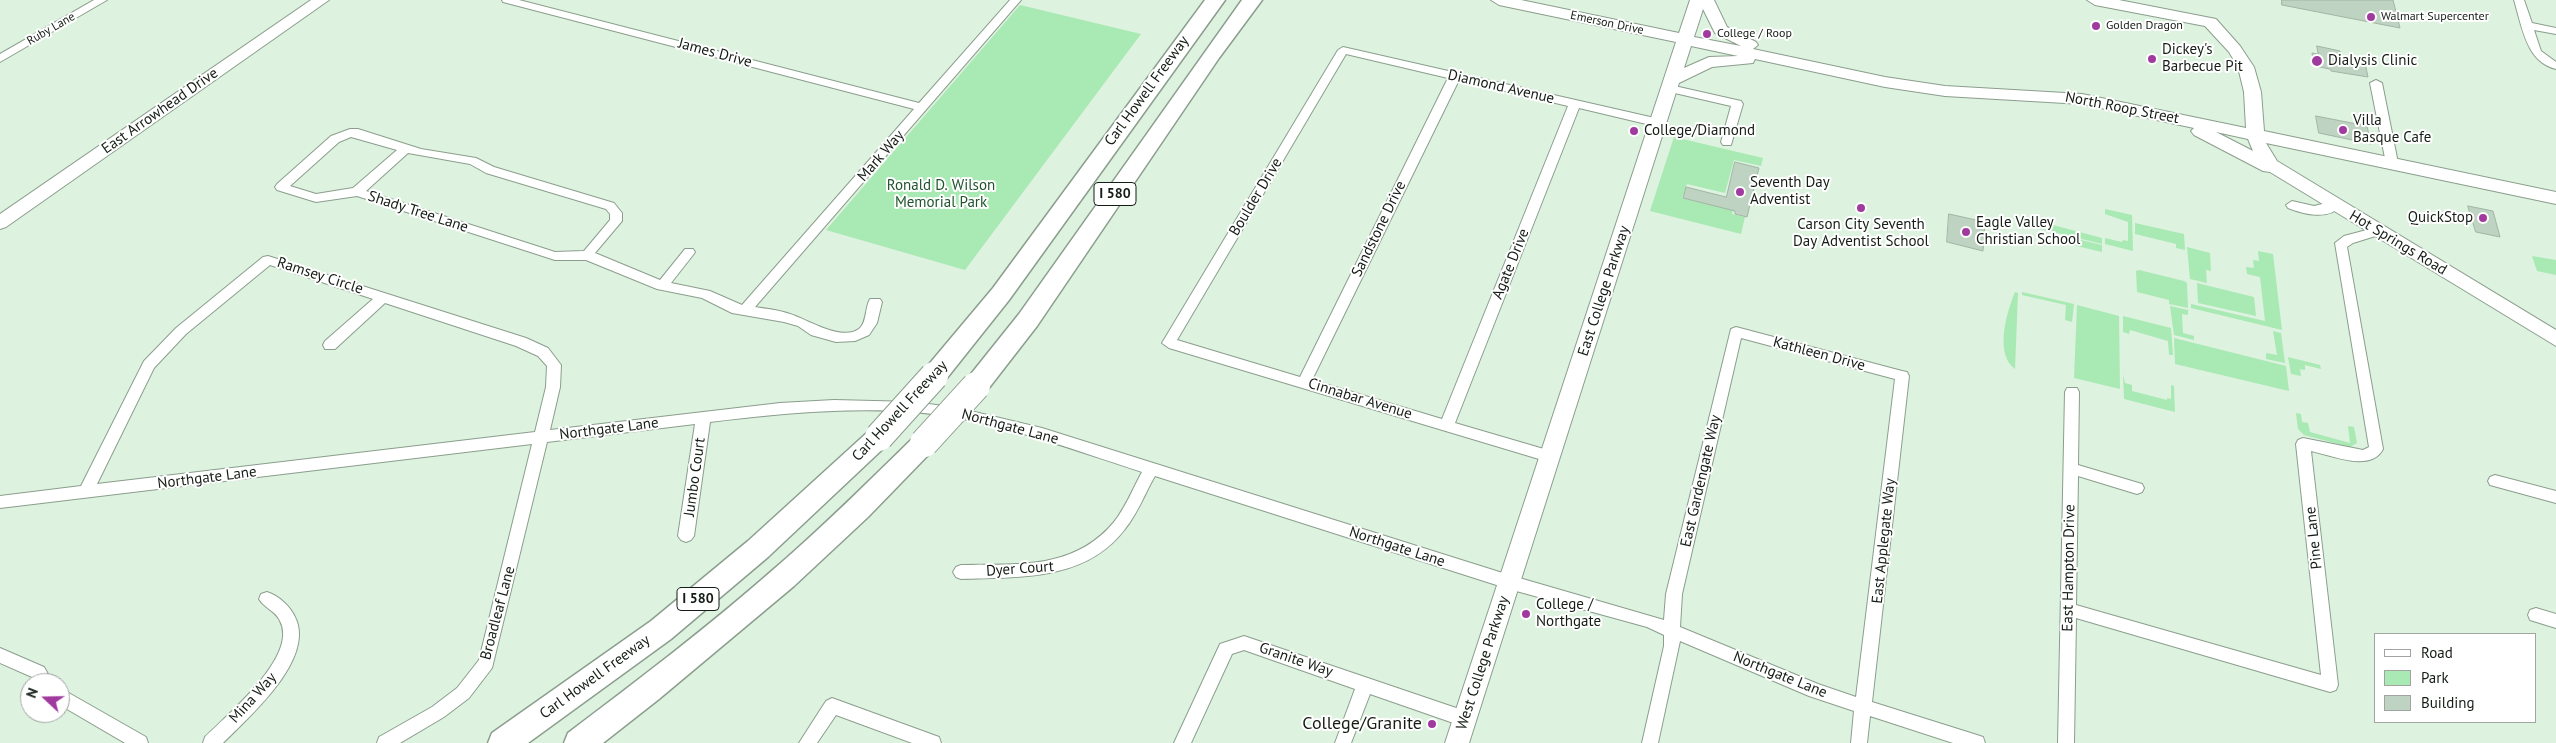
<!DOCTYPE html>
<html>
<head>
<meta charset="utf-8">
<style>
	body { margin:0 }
	#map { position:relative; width:2556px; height:743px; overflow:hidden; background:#ddf2df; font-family:"PT Sans",sans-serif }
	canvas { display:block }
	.legend { position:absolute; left:2374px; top:633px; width:162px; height:90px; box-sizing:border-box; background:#fff; border:1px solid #a1a4a1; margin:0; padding:6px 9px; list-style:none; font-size:15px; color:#141c15 }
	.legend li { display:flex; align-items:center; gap:10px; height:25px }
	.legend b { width:25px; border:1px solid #a1a4a1 }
	.north { position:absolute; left:20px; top:673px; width:50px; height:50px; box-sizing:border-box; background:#fff; border:1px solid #a1a4a1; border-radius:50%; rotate:291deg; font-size:14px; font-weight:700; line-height:20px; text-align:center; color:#141c15 }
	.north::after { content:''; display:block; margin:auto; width:18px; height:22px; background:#a13a9e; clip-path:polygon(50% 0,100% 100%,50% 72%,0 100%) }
</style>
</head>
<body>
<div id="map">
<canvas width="2556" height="743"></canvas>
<ul class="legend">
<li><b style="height:6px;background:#fff"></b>Road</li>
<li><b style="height:14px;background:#a9e9b3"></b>Park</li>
<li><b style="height:14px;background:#bed3c1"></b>Building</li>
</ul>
<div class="north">N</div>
</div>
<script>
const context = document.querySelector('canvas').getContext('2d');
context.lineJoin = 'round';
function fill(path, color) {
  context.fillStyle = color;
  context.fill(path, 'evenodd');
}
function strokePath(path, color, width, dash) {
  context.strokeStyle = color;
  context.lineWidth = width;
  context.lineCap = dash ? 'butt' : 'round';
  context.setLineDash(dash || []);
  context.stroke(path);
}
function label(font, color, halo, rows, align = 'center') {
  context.font = font + ' "PT Sans",sans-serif';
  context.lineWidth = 4;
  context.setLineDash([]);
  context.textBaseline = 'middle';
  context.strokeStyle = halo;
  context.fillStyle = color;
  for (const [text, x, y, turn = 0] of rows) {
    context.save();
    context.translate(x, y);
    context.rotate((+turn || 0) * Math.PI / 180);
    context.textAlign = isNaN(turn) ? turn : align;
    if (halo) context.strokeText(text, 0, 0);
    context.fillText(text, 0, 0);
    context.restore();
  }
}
fill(new Path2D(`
	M1020,5L1141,34L965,270L826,230Z
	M1674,137L1763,158L1761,166L1734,160L1725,193L1687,184L1682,198L1733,210L1732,214L1745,217L1741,234L1650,211Z
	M2105,209L2132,215L2133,251L2105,244V238L2122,242L2123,240L2128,241V222L2105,214Z
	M2034,220L2102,238V244L2033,227Z
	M2135,223L2184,234L2185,250L2176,248V244L2135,234Z
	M2064,236L2102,245V252L2064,243Z
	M2187,247L2210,253L2211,271L2206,270L2207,283L2190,279Z
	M2258,251L2273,254L2282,330L2191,308V304L2265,321L2260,277L2247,274L2246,267L2254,268L2253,260L2259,261Z
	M2532,256L2556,260V275L2537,271Z
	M2139,270L2184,281L2187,283L2188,308L2169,304V300L2137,292L2136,271Z
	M2197,283L2254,297L2256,316L2198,303Z
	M2015,292L2018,293L2015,369C1994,354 2007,311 2015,292Z
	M2022,292L2074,304L2072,322L2065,320L2066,305L2022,295Z
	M2077,305L2119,316L2120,389L2074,378Z
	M2170,306L2188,310V315L2182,314L2183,333L2194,336V340L2174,335Z
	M2123,316L2171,328L2173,355H2169L2168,341L2130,330L2129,334L2123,332Z
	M2273,331L2281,333L2285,363L2266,359V353L2277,355Z
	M2174,338L2286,366L2289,391L2175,364Z
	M2288,357L2320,365L2321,369L2305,365V370L2300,369L2301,376L2291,374Z
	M2123,374L2125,383L2132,385V391L2167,400V398L2171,399V385L2174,386L2175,412L2124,399Z
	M2296,413L2301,414L2302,422L2308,423L2310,432L2350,443L2348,426L2354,427L2357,443L2350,447L2304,435L2298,429Z`), '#a9e9b3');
const building = new Path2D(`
	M2282,0H2393L2400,28L2282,5Z
	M2317,46L2340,51L2341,58L2365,63L2368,77L2331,71L2330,69L2314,66L2312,53L2318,54Z
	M2316,116L2367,126L2371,144L2319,133Z
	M1735,162L1759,168L1747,217L1735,214V211L1683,198L1686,187L1726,197Z
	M2468,206L2493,211L2500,237L2476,232Z
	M1949,214L1985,222L1983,251L1947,242Z`);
fill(building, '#bed3c1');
strokePath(building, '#a1b5a4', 1);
const street = new Path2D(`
	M94,0H107L0,62V54Z
	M502,0H519L919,103L1010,0H1021L755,307C767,309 779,310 790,314C807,319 843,343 860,328C867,321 865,307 870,299H880L882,302L877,323L869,335L855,341L836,342L811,335L798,326L784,322L732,313L702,298L657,289L586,260H555L357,196L316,202L277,190L275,187L277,184L331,136L350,129H358L421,149L476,158L494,167L614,203L622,213V221L595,253L660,280L685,249H693L695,252L693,255L671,283L710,291L742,305L914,109L503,2ZM351,137L397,150L353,188L316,194L290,186L339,142ZM408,153L470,164L486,173L606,209L610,214V220L584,251L555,252L366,191Z
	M2514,0H2524L2532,23L2556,28V34L2534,30L2541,51L2556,62V69C2526,62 2522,26 2514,0Z
	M1343,47L1659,119L1665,123L1659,127L1579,108L1455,423L1554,452L1556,456L1554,460L1549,462L1169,348L1162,343L1338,50ZM1346,54L1448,78L1300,377L1177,340ZM1459,80L1568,106L1442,419L1312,380Z
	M2376,80L2382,83L2398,163L2392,167L2386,163L2370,83Z
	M1670,85L1741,101L1743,104L1731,145H1723L1721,142L1731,106L1666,91V87Z
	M2292,201L2314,206L2335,201L2341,205C2330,221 2303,214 2288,208L2286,205Z
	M2378,227L2384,231L2382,234L2353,243L2347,247L2383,449C2371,473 2331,455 2311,451L2338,685L2336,690L2330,692L2076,618L2074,743H2058L2065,392L2067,388H2077L2079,392L2078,465L2142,484L2144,488L2142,492L2137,494L2078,476L2076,605L2321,675L2296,444L2298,440L2303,438L2363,450L2369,447L2335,243L2344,236Z
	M268,256L526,338L548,348L561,365L560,387L550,430L780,403L834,400L914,402L958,408L1042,428L1509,575L1664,620L1666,594L1731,329L1736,327L1902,371L1907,372L1909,376L1872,702L1977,735L1983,737L1985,743H1953L1870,716L1867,743H1851L1854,711L1809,696L1680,641L1658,743H1642L1664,646V635L1647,627L1509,589L1155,476C1145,493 1138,513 1125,529C1086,581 1020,577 961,579L956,577L953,572L956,567L961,565C1018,564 1074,570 1114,522C1126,507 1133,488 1142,472C1068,448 992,419 914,412C846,407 777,414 710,422L694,536L691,540L686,542L681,540L678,536L695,424L547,442L492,668L469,698L444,717L400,743H377L379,737L432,707L457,688L479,660L532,444L0,508V496L81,486L144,361L176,328L263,257ZM270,265L373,299L325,341L323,345L325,349H335L385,303L516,346L538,356L547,366L546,387L535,432L97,484L154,368L186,334ZM1741,338L1895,379L1856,697L1818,684L1680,627L1682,594Z
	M2495,475L2556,491V503L2490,485L2488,481L2490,477Z
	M267,592C279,596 290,606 295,617C316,659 249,717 223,743H203L205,737C227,715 299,656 280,621C276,611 264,608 259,599L261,594Z
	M2536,608L2556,614V628L2530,620L2528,615L2530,610Z
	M1244,636L1465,711L1471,714L1473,719L1471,724L1465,727L1370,694L1351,743H1335L1355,689L1244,650L1232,654L1191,743H1174L1220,644Z
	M0,648L44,667L53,683H36L32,677L0,663Z
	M60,688L146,737L148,743H125L60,705Z
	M832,698L939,737L941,743H912L836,715L817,743H799L826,701Z`);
const secondary = new Path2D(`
	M311,0H329L6,227L0,229V214Z
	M1491,0H1521L1679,33L1690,0H1714L1727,27L1756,42L1758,45L1753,49L1885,77L1945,86L2082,94L2246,128L2244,92L2238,67L2229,52L2205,26L2095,5L2087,0H2119L2216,19L2240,46L2254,67L2261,92L2264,131L2556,192V204L2266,143L2277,161L2556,330V346L2270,172L2263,171L2194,135L2191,131L2194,128L2082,104L1945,96L1885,87L1755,59L1753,63L1712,67L1679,83L1469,743H1445L1676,42L1499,5ZM1703,9L1715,33L1741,46L1694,37ZM1691,46L1738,56L1709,57L1684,68ZM2216,132L2248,139L2253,151Z`);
const highway = new Path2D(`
	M1205,0H1225L1009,300L943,383L934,385L925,383L921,376L925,369L993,288Z
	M1242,0H1262L1219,58L1037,326L985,393L976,396L967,393L963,386L967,379L1019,314Z
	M879,427L888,430L892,437L888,444L768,557L671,639L528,743H488L492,733L651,621L748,541L870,430Z
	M924,433L933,436L937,443L933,450L868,517L794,586L659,699L603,743H564L568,733C638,680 708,627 774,569C823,527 869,481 915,436Z`);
strokePath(street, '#8b9e8d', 2);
strokePath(secondary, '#8b9e8d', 2);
strokePath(highway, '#8b9e8d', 3);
fill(street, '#fff');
fill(secondary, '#fff');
fill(highway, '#fff');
const highwayBridge = new Path2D(`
	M879,437L934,376
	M924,443L976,386`);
strokePath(highwayBridge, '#8b9e8d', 30, []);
strokePath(highwayBridge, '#fff', 28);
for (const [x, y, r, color] of [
	[2371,17,5,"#a13a9e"],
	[2096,26,5,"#a13a9e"],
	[1707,34,5,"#a13a9e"],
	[2152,59,5,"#a13a9e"],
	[2317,61,6,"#a13a9e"],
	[2343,130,5,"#a13a9e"],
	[1634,131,5,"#a13a9e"],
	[1740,192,5,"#a13a9e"],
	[1861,208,5,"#a13a9e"],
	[2483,218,5,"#a13a9e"],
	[1966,232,5,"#a13a9e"],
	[1526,614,5,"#a13a9e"],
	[1432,724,5,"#a13a9e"]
]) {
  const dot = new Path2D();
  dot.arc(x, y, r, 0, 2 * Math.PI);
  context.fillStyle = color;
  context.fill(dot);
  strokePath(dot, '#fff', 2);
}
label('12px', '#141c15', '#fff', [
	["Walmart Supercenter",2381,17],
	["Golden Dragon",2106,26],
	["College / Roop",1717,34]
], 'left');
label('12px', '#141c15', '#fff', [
	["Emerson Drive",1607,23,12],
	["Ruby Lane",51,29,-30]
]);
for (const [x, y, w] of [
	[1115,194,42],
	[698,599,42]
]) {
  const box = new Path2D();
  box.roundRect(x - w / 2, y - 11.5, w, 23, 4);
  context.fillStyle = '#fff';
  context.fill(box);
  strokePath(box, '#141c15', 1);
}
label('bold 14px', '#141c15', null, [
	["I 580",1115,194],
	["I 580",698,599]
]);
label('15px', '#141c15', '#fff', [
	["Dickey's",2162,50],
	["Barbecue Pit",2162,67],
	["Dialysis Clinic",2328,61],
	["Villa",2353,121],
	["Basque Cafe",2353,138],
	["College/Diamond",1644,131],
	["Seventh Day",1750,183],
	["Adventist",1750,200],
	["QuickStop",2473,218,"right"],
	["Eagle Valley",1976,223],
	["Christian School",1976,240],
	["Carson City Seventh",1861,225,"center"],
	["Day Adventist School",1861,242,"center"],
	["College /",1536,605],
	["Northgate",1536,622]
], 'left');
label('15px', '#141c15', '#fff', [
	["James Drive",715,53,15],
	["Diamond Avenue",1501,87,13],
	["Carl Howell Freeway",1147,91,-54],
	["North Roop Street",2122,108,11],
	["East Arrowhead Drive",160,111,-35],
	["Mark Way",881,156,-49],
	["Boulder Drive",1256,197,-59],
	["Shady Tree Lane",418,212,18],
	["Sandstone Drive",1379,229,-64],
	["Hot Springs Road",2398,243,31],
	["Agate Drive",1511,264,-68],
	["Ramsey Circle",320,276,18],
	["East College Parkway",1604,291,-72],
	["Kathleen Drive",1819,354,15],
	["Cinnabar Avenue",1360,399,17],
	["Carl Howell Freeway",900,411,-47],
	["Northgate Lane",1010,427,15],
	["Northgate Lane",609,429,-7],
	["Jumbo Court",695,477,-82],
	["Northgate Lane",207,478,-7],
	["East Gardengate Way",1701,481,-77],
	["Pine Lane",2314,538,-96],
	["East Applegate Way",1884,541,-84],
	["Northgate Lane",1397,547,18],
	["East Hampton Drive",2069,568,-89],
	["Dyer Court",1020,569,-4],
	["Broadleaf Lane",498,613,-75],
	["Granite Way",1296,660,19],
	["West College Parkway",1483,663,-72],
	["Northgate Lane",1780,675,22],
	["Carl Howell Freeway",595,677,-36],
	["Mina Way",253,698,-48]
]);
label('15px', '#1f532c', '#fff', [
	["Ronald D. Wilson",941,186],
	["Memorial Park",941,203]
]);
label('18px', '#141c15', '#fff', [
	["College/Granite",1422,724]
], 'right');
</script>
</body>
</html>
